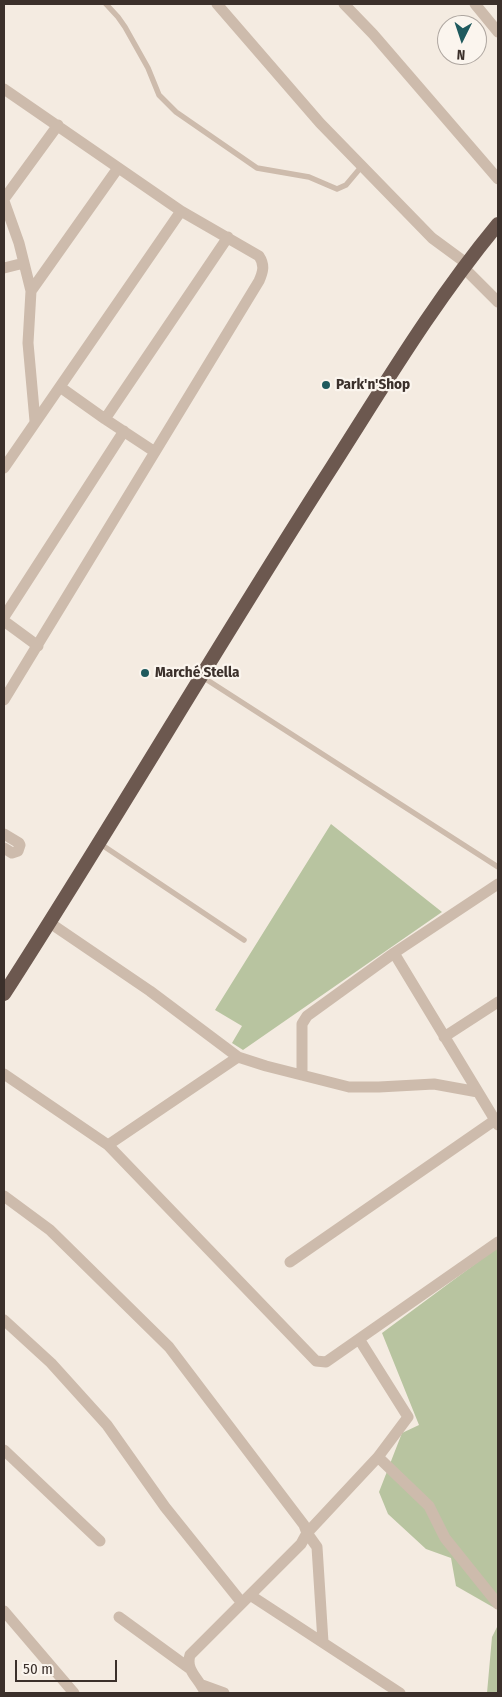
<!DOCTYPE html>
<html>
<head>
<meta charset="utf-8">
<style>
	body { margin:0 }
	#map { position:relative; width:502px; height:1697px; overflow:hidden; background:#f4ebe1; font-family:"Fira Sans Condensed",sans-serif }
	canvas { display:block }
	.frame { position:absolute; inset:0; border:5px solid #3b302b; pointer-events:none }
	.north { position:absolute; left:437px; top:15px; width:50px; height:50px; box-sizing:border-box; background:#fbf5ee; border:1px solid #aea6a0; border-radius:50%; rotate:184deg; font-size:14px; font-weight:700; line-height:20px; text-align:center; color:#3b302b }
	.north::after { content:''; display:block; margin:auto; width:18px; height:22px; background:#1f5a5e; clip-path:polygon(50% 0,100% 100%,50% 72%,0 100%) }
	.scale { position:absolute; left:15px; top:1660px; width:102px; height:22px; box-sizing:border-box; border:2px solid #3b302b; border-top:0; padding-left:6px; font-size:15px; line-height:18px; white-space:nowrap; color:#3b302b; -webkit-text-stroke:4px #fbf5ee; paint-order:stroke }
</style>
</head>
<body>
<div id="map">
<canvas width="502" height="1697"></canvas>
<div class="frame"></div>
<div class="north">N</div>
<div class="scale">50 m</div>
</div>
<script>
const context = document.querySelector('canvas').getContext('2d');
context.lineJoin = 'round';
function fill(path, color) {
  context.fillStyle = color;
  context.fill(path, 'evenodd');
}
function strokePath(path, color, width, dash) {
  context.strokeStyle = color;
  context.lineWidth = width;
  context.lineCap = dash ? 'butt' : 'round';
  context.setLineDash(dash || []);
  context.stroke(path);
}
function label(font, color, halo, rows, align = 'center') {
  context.font = font + ' "Fira Sans Condensed",sans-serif';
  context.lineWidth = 4.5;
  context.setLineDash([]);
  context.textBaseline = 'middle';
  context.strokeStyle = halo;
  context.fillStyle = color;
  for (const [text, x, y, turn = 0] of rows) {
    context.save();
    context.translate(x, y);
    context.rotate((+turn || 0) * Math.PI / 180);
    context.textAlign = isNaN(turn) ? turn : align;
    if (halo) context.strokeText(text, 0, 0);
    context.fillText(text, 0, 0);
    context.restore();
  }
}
fill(new Path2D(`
	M331,824L442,912L243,1050L232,1043L242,1026L215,1010Z
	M498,1247V1610L456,1586L451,1558L426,1549L388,1514L379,1492L402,1433L419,1425L382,1333Z
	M498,1625V1693H487L492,1637Z`), '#b8c4a0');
strokePath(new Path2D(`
	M106,4L118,17L125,27L148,68L159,95L176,112L257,168L309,177L337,189L346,185L362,166
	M201,676L498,867
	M99,843L244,940`), '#cdbbac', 5.5);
strokePath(new Path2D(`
	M217,4L320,123L432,238L466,263
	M344,4L373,34L498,179
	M475,4L498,32
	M4,89L181,211L259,256C265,265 263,272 259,281L4,700
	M4,199L58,125
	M4,201L19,243L31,291L28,343L35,421
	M463,267L498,302
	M4,268L24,263
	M31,291L118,168
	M60,387L105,419L155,452
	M105,419L228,237
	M4,468L181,211
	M4,617L124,431
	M4,621L38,646
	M4,834L19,843L20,845L18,851L12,853L4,848
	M50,923L150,991L238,1057L266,1066L349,1087H379L434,1084L478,1092
	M394,953L498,1125
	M444,1037L498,1002
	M4,1074L108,1145L316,1361L326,1362L498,1242
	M302,1075V1024L307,1016L394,953L498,884
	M108,1145L238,1057
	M4,1196L50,1230L169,1347L304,1525L307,1533L301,1544L190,1655C185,1671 200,1679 205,1693
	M290,1262L498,1118
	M4,1320L51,1363L107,1425L165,1507L242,1603
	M4,1450L100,1541
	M378,1457L429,1506L445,1538L498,1604
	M250,1595L400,1693
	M4,1611L74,1693
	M119,1617L189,1668
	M323,1642L317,1547L307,1533L378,1457L408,1417L359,1339
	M202,1685L224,1693`), '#cdbbac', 11);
strokePath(new Path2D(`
	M4,994C116,820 220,641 332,467C385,384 435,300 498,224`), '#6c584f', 14);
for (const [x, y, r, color] of [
	[326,385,5,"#1f5a5e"],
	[145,673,5,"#1f5a5e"]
]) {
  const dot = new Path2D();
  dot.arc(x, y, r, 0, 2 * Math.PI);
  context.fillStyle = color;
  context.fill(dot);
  strokePath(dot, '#fbf5ee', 2);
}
label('bold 15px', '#3b302b', '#fbf5ee', [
	["Park'n'Shop",336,385],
	["Marché Stella",155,673]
], 'left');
</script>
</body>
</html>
